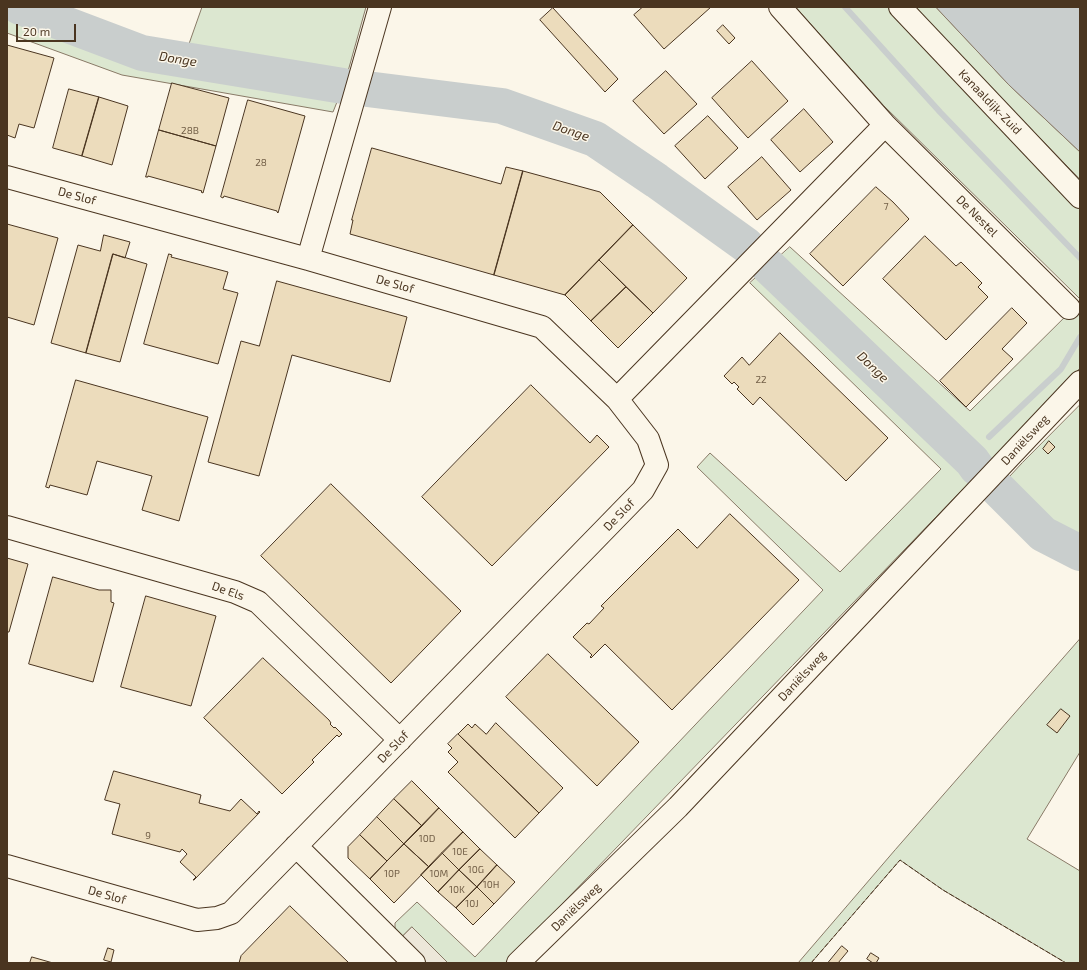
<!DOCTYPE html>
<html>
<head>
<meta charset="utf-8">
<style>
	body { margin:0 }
	#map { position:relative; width:1087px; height:970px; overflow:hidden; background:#fbf6e9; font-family:"Exo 2",sans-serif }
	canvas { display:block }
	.frame { position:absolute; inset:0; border:8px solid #4a3520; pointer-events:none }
	.scale { position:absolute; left:16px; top:24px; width:60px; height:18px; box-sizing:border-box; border:2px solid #4a3520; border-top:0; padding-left:5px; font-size:12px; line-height:14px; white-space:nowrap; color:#4a3520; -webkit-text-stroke:3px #fbf6e9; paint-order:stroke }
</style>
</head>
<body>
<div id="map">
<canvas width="1087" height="970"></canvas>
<div class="frame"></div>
<div class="scale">20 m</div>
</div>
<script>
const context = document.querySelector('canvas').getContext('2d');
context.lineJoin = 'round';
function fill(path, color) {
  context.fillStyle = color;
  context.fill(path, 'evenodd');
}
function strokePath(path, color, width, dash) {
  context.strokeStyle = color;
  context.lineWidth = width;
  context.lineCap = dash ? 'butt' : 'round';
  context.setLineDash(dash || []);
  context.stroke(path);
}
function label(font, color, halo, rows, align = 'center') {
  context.font = font + ' "Exo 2",sans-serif';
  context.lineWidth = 3;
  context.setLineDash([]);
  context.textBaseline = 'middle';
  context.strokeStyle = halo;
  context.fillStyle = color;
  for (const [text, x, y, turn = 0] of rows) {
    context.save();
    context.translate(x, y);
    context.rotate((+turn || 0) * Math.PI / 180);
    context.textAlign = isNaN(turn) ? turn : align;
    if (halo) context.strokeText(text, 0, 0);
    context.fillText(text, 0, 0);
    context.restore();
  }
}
const green = new Path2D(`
	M7,7L50,24L110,44L184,58L202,7H366L345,82L333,112L122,75L7,33Z
	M796,7H894L1080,205V299L884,106Z
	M913,7H936L1009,85L1080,152V179Z
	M790,247L970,411L1080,302V368L505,963H448L412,927L401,938L395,932V923L417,902L475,957L823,590L697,467L710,453L840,572L941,469L750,283Z
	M1080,405V550L1034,526L997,490L1022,463Z
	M1080,639V752L1027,839L1080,871V963H1066L943,890L900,860L811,963H798L895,850Z`);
fill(green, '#dce7d0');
strokePath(green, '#887966', 1);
const parking = new Path2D(`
	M412,927L448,963H426L401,938Z`);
fill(parking, '#ede7d9');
strokePath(parking, '#887966', 1);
const water = new Path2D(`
	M936,7H1080V152L1009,85Z`);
fill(water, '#c9cecd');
strokePath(water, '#887966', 1);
strokePath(new Path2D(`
	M845,7L940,112L1080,258
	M989,437L1061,369L1080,337`), '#c9cecd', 6);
strokePath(new Path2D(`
	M20,7L142,53L343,86
	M367,89L502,106L595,139L657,181L746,245
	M768,266L972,461L977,468
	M998,489L1043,534L1080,553`), '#c9cecd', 36);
const building = new Path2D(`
	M643,7H711L664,49L634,15Z
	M553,8L618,79L605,92L540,20Z
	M723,25L735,38L729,44L717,31Z
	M7,45L54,58L34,128L19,124L15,138L7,135Z
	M752,61L788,101L748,138L712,98Z
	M666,71L697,104L664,134L633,101Z
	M172,83L229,98L216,146L159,130Z
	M69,89L99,97L82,156L53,148Z
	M99,97L128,106L112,165L82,156Z
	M248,100L305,116L278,213L277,212V211L224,196L223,198L221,197Z
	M804,109L833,142L800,172L771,140Z
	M708,116L738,148L705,179L675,146Z
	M159,130L216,146L203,193L201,192L202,191L148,176V177H146Z
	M372,148L501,184L506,167L523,171L494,275L350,234L353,220H352Z
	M762,157L791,190L757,220L728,187Z
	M523,171L600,192L633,225L565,295L494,275Z
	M876,187L893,202L909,219L843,286L810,254Z
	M7,224L58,238L34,325L7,317Z
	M633,225L687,278L653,313L599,260Z
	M104,235L130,242L125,258L113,254L86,353L51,343L78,245L100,251Z
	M925,236L956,266L961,262L982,283L978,287L988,297L946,340L883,279Z
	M113,254L147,264L120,362L86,353Z
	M169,254L172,255L171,257L228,272L223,289L238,293L218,364L144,344Z
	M599,260L626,287L591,321L565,295Z
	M277,281L407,317L390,382L292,355L259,476L208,462L241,341L259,346Z
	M626,287L653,313L618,348L591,321Z
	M1012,308L1027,323L1002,349L1013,359L966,407L940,381Z
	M780,333L888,438L846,481L760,397L753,405L737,389L739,387L734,382L732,384L724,376L742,357L749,365Z
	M76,380L208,417L179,521L142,510L152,476L97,461L87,495L50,485L49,488L46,487Z
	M531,385L590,443L597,435L609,447L492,566L422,497Z
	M1049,441L1055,447L1048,454L1043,449Z
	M331,484L461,611L391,683L261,556Z
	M730,514L799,580L672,710L605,644L591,658L590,657L592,655L573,637L587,623L589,624L604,608L601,606L678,529L697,548Z
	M7,558L28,564L9,632H7Z
	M53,577L99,590H111V602L114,603L93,682L29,664Z
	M146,596L216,616L191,706L121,687Z
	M548,654L639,742L597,786L506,697Z
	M263,658L329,720L331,723L330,724L334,728L335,727L342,734L339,737L337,735L312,760L314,762L282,794L204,718Z
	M1061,709L1070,716L1057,733L1047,725Z
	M496,723L563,788L539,813L458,734L468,724L472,728L475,724L486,734Z
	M458,734L539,813L515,838L448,772L458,762L448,752L452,748L448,744Z
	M114,771L201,795L199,803L230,811L241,799L257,814L259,811L260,812L194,880H193L196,877L180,862L187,854L182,849L180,852L112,834L120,804L105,800Z
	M412,781L439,808L422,826L394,799Z
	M394,799L422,826L404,844L377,817Z
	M439,808L463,832L429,867L404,844Z
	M377,817L404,844L387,861L360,835Z
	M463,832L480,849L459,870L442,853Z
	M360,835L387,861L370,879L348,858V847Z
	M404,844L429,867L394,903L370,879Z
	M480,849L497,865L477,887L459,870Z
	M442,853L459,870L438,892L421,875Z
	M497,865L515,882L494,904L477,887Z
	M459,870L477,887L456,908L438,892Z
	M477,887L494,904L473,925L456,908Z
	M290,906L349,963H239L241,956Z
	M842,946L848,951L838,963H828Z
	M108,948L114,950L111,962L104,960Z
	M871,953L879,958L876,963H873L867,959Z
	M32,957L53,963H30Z`);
fill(building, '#ecdcbc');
strokePath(building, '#4a3520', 1);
const minor = new Path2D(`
	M780,7L885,125L1069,308
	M900,7L1080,197
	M7,177L308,259L542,327L617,399L648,439L657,465L643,490L231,913L217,918L197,920L7,866
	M308,259L380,7
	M617,399L885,125
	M7,527L235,592L258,602L400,740
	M296,846L414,963
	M518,963L678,807L1080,382`);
strokePath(minor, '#4a3520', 24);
strokePath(minor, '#fbf6e9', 22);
strokePath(new Path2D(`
	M811,963L900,860L943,890L1066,963`), '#4a3520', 1, [5, 2]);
label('10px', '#725f47', null, [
	["28B",190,131],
	["28",261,163],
	["7",886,207],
	["22",761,380],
	["9",148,836],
	["10D",427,839],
	["10E",460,852],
	["10G",476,870],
	["10P",392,874],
	["10M",439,874],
	["10H",491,885],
	["10K",457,890],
	["10J",472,904]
]);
label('12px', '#4a3520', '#fbf6e9', [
	["Kanaaldijk-Zuid",990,102,46],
	["De Slof",77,196,15],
	["De Nestel",977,216,45],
	["De Slof",395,284,16],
	["Daniëlsweg",1025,440,-47],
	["De Slof",619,515,-46],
	["De Els",228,591,19],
	["Daniëlsweg",802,676,-47],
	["De Slof",393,747,-46],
	["De Slof",107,895,16],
	["Daniëlsweg",576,907,-44]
]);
label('italic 13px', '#4a3520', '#fbf6e9', [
	["Donge",178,59,9],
	["Donge",571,131,19],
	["Donge",873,367,44]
]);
</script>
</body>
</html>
